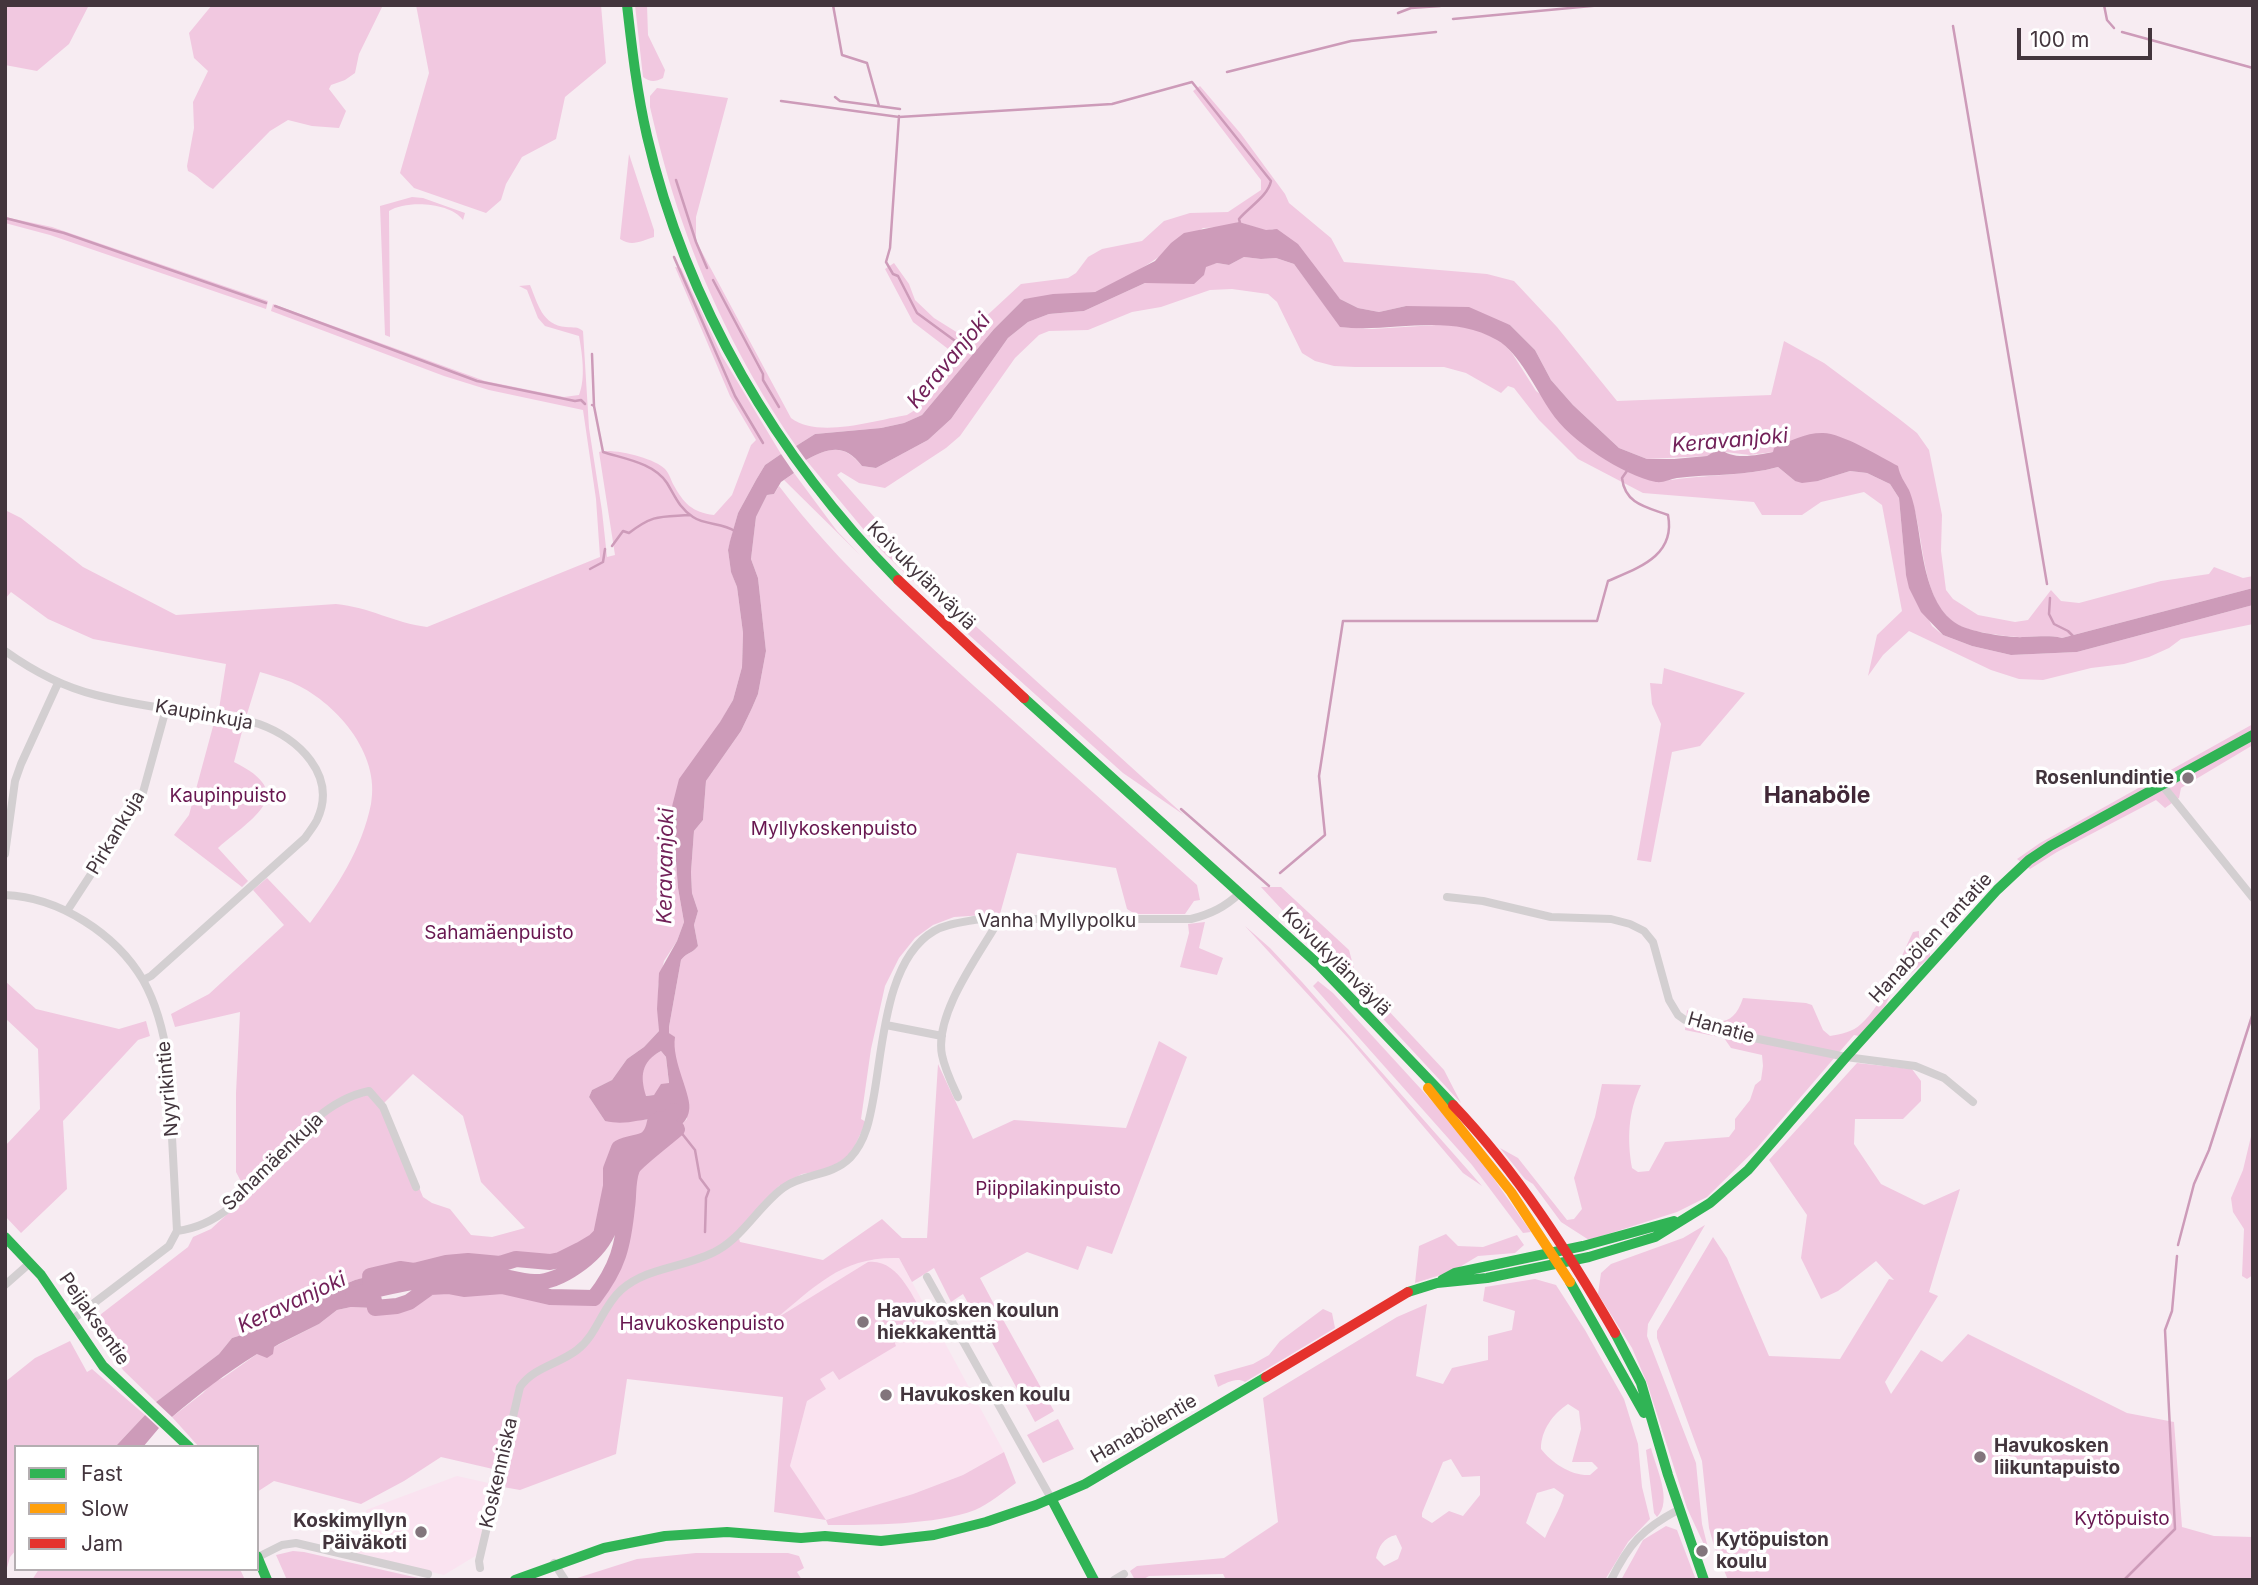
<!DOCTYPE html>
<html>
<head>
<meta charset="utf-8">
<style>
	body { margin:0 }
	#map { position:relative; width:2258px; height:1585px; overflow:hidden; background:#f7ecf2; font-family:Inter,sans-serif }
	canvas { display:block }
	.frame { position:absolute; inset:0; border:7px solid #43353d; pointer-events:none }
	.legend { position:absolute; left:14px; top:1445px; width:245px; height:126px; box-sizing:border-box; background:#fff; border:2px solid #b4aeb1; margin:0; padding:9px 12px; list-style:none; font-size:21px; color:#43353d }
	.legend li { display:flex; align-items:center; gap:14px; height:35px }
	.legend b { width:35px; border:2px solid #b4aeb1 }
	.scale { position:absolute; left:2017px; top:28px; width:135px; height:32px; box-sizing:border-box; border:4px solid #43353d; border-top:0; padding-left:9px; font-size:21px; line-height:24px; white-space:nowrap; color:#43353d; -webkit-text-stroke:5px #fff; paint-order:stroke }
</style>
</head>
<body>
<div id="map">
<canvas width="2258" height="1585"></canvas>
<div class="frame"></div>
<ul class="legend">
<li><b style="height:9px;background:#30b455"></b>Fast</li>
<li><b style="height:9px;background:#ff9f0a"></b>Slow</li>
<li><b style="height:9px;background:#e5322d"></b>Jam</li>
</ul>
<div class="scale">100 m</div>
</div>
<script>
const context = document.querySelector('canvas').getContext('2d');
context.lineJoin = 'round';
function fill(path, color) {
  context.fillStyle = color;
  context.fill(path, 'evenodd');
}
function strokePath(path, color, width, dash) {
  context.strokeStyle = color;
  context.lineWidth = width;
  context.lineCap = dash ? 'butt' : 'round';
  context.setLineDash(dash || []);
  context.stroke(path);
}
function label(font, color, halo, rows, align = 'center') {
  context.font = font + ' Inter,sans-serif';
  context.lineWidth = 7;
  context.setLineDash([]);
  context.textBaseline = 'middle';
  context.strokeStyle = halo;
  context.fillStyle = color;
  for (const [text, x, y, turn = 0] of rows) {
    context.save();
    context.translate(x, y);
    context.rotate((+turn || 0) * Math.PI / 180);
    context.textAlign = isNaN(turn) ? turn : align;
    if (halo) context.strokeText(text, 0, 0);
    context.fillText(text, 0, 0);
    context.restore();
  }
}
fill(new Path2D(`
	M876,1258H899L1004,1452L963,1475L913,1494L826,1520L790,1466L807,1401L767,1325L824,1279L850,1265Z
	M457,1476L493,1484L477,1555L444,1575L356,1554L366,1510Z`), '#fae3f0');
fill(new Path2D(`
	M5,5H89L69,44L37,71L5,65Z
	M212,5H383L359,54L355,73L345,80L331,85L329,89L346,111L339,128L312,126L288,120L270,131L213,189C203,184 199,176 188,171L187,166L194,128L193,102L208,71L194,58L189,33Z
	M416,5H601L606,63L565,97L556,139L522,157L506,184L501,200L486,213L414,188L400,173L429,73Z
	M635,5H647L648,35L665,70L663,78C655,82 650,82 643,77Z
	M1200,86L1241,134L1285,194L1289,203L1331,238L1344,262L1487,274L1514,281L1557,327L1617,401L1771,395L1784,341L1824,363L1898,418L1917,433L1929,450L1942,515L1941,551L1946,590L1953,599L1978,615L2015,622L2028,620L2051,590L2061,601L2079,603L2161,581L2209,574L2214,567L2243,578L2253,576V588L2062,638C2048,635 2037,637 2024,637C2013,638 1975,632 1965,628C1911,606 1931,518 1901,479L1773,452L1750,455L1717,451L1707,456L1647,459L1619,448L1573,405L1551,380L1535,350L1510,325L1406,306L1379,312L1358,308L1340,299L1273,229L1266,231L1239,222L1223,227L1203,228L1133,274L1095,292L1024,299L994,329L922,415L904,423L881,428L815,434L796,446C749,378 709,300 682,221C669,184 659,146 650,107V96L657,88L728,98L696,217V241L791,418C818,439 876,420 907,415C932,401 945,381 956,355L913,322L885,269L894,263L909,284L915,300L934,318L958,333H968L1021,284L1068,278L1076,273L1088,257L1102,249L1142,241L1164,221L1190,213L1228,212L1261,190V180L1193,91Z
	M629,154L654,230V237C641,241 632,247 620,239Z
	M412,197L423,198L465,213L463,220C450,202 406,200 389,211L390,337L385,335L380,206Z
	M5,217L52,227L268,301L266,309L50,235L5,223Z
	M1244,257L1261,259L1276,258L1294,264L1341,327L1372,329L1452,324L1475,329L1501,341L1512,353L1536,391L1660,482C1698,474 1741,477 1778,467L1795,481H1818L1850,471L1867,473L1890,484L1899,498L1906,574L1932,626L1943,635L1972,646L2011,655L2077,652L2253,605V624L2181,639L2169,648L2149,657L2124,664L2091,668L2043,680L2019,679L1991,670L1909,631L1883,655L1868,676L1877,635L1902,611L1882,505L1864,492L1821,502L1802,515H1762L1754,502L1643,493L1578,459L1539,420L1514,388L1508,386L1501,393L1466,373L1444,367H1355L1334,366L1315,361L1302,353L1277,302L1268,294L1232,289L1210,290L1161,307L1132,312L1088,330L1049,331L1039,335L1015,358L960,436L946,448L885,488L859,483L841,472L837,475L930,580L969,620L1184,815L1123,773L969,635L879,548L806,460C830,447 844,444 862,466L876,468L928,440L951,419L1008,338L1028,322L1049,314L1084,311L1145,283L1217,263L1229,265Z
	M675,267L681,268L722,356L781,454L765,465L756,480L738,513L728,550L731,571L737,587L743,633L742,667L733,700L672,806L667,826L674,835L678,888L684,922L677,941L664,961L658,986L659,1031L644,1047L627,1059L612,1080L592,1090L589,1097L605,1121L660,1119L655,1122C650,1149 636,1139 619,1148L611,1169V1186L601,1235L595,1241L580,1250L560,1260L550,1262L516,1259L500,1264L468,1261L446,1263L414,1271L400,1269L355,1280L290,1307L251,1332L232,1338L219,1354L156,1402L123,1370L95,1326L96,1318L188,1247L193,1237L211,1229L248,1195L236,1172V1093L240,1012L175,1027L171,1014L209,994L284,925L253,890L267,878L310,923C337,887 362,849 371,804C381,753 335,701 291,682C281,678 270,675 260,672L247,714L219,709L226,664L93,639L48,619L11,592L5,599V510L21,518L83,567L176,615L336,604C369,607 395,623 427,627L600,557L596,499L583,410L489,390L444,376L271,311L273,304L485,381L564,397L579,395C586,378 582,353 579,336L545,326L538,318L527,290L519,286L530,285C538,304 542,325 566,327C574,328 577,326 583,331L589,428L602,511L607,557L615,555L599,452C613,448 654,458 665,469C669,473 671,480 673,484C684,504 692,512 714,515L732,495L751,445L756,440L730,396ZM413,1074L463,1116L481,1182L525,1228L492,1237L471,1235L450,1209L432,1203L423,1197L384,1103Z
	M794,473L837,531L860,555L784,480Z
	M779,486C839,565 916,634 991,701C1059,762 1128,823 1197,885L1200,900L1194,901L1185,914H1135L1127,909L1116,868L1017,853L1000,914L954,917L933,925L915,938L899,958L885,986L871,1049L861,1119L866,1122L851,1154L827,1170L802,1174L779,1186L737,1231L740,1242L823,1260L882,1219L902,1238H927L938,1064L973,1139L1014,1120L1126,1128L1159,1041L1187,1057L1112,1254L1087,1246L1078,1270L1027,1252L980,1278L996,1308L977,1319L963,1294L951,1302L934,1268L912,1282L899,1258C842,1256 816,1286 774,1320L868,1262C898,1258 913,1298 926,1319L893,1338L896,1346L839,1380L833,1371L820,1379L826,1389L807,1401L790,1466L826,1520L913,1494L963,1475L1004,1452L1016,1483C1003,1492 989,1504 975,1510C935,1525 871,1525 828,1525L826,1520L774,1512L783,1397L627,1379L616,1454L520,1490L503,1487L514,1405L493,1469L441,1457L404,1481L361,1504L274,1481L257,1492V1447H199L172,1417L203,1393L213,1382L223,1378L257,1354L274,1347L319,1324L337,1310L351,1307L385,1308L397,1306L409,1302L430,1287L448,1286L464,1289L502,1286L550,1297L594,1298L605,1284L619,1256L628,1204L626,1194L632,1169L687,1119C683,1095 672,1058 674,1037L669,1033V1027L681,960C686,953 693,953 698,946L694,925L698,911L692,893L691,872L694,831L703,820L706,781L741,731L752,708L758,694L766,651L758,578L751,559L756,517L767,495L774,494Z
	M1664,668L1745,693L1700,746L1672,752L1651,862L1637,860L1661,724L1652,704L1650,683L1662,684Z
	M215,719L244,724L234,762C299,794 253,817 218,848L248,881L242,887L174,835L189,815Z
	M2253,724V745L2181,788L2179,798L2165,808L2156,800L2057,852L2030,869L2017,859L2040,843Z
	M1261,887H1281L1349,950L1356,976L1444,1070L1461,1103Z
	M1205,922L1199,948L1223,958L1217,975L1180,967L1189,933L1188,924Z
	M1245,926L1270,948L1302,982L1482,1186L1463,1173L1349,1039Z
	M1919,931C1918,940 1922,948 1930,951V957L1893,989L1885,1006L1859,1036L1854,1035L1757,1148L1707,1197L1677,1212L1589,1240L1561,1222L1533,1184L1525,1179L1500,1148L1518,1158L1567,1220L1574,1219L1582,1209L1574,1178L1595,1117L1602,1084L1641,1085C1628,1112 1627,1139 1632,1168L1638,1172L1649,1171L1665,1142L1729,1137L1735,1129V1119L1750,1100L1755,1085L1761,1080L1763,1066L1762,1055L1731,1048L1724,1038L1685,1030L1687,1010C1714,1023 1732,1031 1743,998L1806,1003L1812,1005L1823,1030L1830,1036C1841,1034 1853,1032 1861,1024C1884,1004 1899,960 1913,932Z
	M5,981L36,1009L119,1029L146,1021L150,1036L138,1040L63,1121L67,1189L21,1233L5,1216V1146L40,1109L38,1049L5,1018Z
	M1318,981L1333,993L1442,1112L1485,1166L1531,1232L1523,1233L1472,1165L1313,986Z
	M661,1051L666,1057L669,1084L654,1095L645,1096C640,1074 639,1063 661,1051Z
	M1857,1063L1912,1069L1921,1081V1101L1903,1119H1855L1854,1144L1881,1184L1924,1205L1960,1189L1929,1292L1938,1296L1885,1382L1891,1394L1921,1350L1942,1362L1968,1334L2127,1413L2174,1422L2182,1527L2214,1536L2253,1537V1580H1728L1714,1546L1709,1528L1702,1461L1657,1338V1331L1713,1237L1727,1258L1769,1356L1840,1359L1889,1279L1894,1280L1876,1261L1838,1291L1821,1299L1801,1258L1807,1215L1769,1160Z
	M2253,1128V1275L2247,1279L2242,1276L2244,1229L2233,1212L2231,1198L2243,1170Z
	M1705,1225L1648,1324L1647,1336L1696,1463L1702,1524L1708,1548L1706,1549L1687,1508L1647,1383L1632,1348L1598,1294L1601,1273L1611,1264L1683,1238Z
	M1446,1234L1458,1246L1483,1247L1517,1235L1524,1245L1515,1253L1478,1256L1453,1271L1415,1283L1419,1246Z
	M1535,1279L1556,1285L1585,1330L1624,1399L1638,1444L1642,1487L1650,1519L1628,1542L1605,1580H1226L1223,1574L1149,1576L1142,1580H1135L1130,1571L1137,1566L1224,1558L1278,1522L1263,1398L1397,1317L1427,1304L1416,1376L1443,1384L1452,1368L1488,1360V1336L1512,1330L1515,1311L1483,1301L1485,1287ZM1568,1404L1579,1411L1581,1429L1572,1462H1592L1598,1468L1590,1475C1571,1476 1552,1463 1541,1449C1541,1430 1553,1414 1568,1404ZM1451,1459L1462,1477L1480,1476V1495L1463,1516L1449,1511L1432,1523L1422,1517V1513L1443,1462ZM1554,1488L1564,1495C1560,1510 1551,1523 1545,1538L1526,1523L1537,1493ZM1396,1535L1402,1548L1398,1559L1384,1566L1376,1558C1379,1546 1383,1538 1396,1535Z
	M1323,1309L1332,1313L1335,1328L1245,1382C1236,1377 1227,1383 1218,1387L1214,1375L1253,1364L1269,1355L1280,1341Z
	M1001,1316L1054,1411L1035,1422L983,1326Z
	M70,1341L87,1372L92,1369L145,1415L115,1447H16V1550L10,1557L5,1575V1382L35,1358Z
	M1058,1419L1074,1449L1043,1463L1027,1435Z
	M1651,1448C1656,1468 1673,1501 1657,1517L1654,1513L1646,1450Z
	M1666,1526L1677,1530L1696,1580H1621L1643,1540Z
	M293,1551L304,1552L427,1580H287L276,1555Z
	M696,1553H788L799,1556L804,1568L797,1572L802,1580H571L637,1559Z
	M39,1569H240L245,1580H32Z`), '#f1c8e0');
fill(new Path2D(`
	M1239,222L1266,230L1277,229L1298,244L1340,299L1358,308L1379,312L1406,306L1469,307L1510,325L1535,350L1551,380L1573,405L1619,448L1647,459H1674L1707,456L1720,448C1731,461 1758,455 1773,452L1774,448C1790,441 1805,433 1822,433C1840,432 1881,457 1898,466C1900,476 1904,481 1909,490C1912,497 1915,508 1916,516C1923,550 1925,614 1966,628C1980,633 2010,638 2024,637C2038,637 2048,635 2062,638L2253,588V605L2077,652L2011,655L1972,646L1943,635L1921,612L1909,588L1906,575L1899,498L1890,484L1867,473L1850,471L1818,481L1802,483L1795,481L1778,467C1745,476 1710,474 1677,478C1670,479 1664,483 1656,482C1623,475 1570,441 1551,412C1537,392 1519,352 1497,340C1448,312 1394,333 1340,327L1294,264L1276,258L1261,259L1244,257L1229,265L1217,263L1206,267L1204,275L1194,284L1145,283L1084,311L1049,314L1028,322L1008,338L951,419L928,440L876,468L862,466C845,444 830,447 806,460L796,446L815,434L881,428L904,423L922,415L994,329L1024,299L1053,294L1095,292L1155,261L1171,243L1184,233Z
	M781,454L794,473L781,482L774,494L767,495L756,517L751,559L758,578L766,651L758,694L752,708L741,731L706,781L703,820L694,831L691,872L692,893L698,911L694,925L698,946C693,953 686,953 681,960L669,1027V1033L675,1037C671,1061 693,1097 689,1111C688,1119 682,1124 677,1129L663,1130L660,1119C638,1118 628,1126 605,1121L589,1097L592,1090L612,1080L627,1059L644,1047L659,1031L657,1009L659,973L677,941L684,922L678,888L674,835L667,826L679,779L720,722L733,700L742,667L743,633L737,587L731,572L728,550L730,541L738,513L756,480L765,465ZM661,1051L666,1057L669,1083L661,1084L654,1095L646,1096C640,1076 641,1062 661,1051Z
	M370,1276L375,1308L351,1307L337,1310L319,1324L279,1344L274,1347L273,1354L267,1358L257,1354C226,1373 199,1394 172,1417L156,1402L219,1354L232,1338L251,1332L290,1307L355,1280Z
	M145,1415L159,1428L143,1447H115Z`), '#cd9bb9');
strokePath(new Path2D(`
	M833,5L842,55L867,63L879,106
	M2104,5L2107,20L2114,28
	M1398,13L1411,8L1440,6
	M1453,19L1602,5
	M1953,26L2047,584
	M2122,32L2253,68
	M1227,72L1351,41L1436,32
	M835,97L840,101L900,109
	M781,101L899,117L1112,104L1192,82L1271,181C1268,196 1249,207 1239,219L1240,223
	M899,116L890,248L886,262L893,274L898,276L917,313L973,354
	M676,180L696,242L707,268
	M5,218L64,233L266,303
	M674,257L735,396L763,443
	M713,280L763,374V380L779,407
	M275,306L477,381L575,401L581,400L585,404
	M592,354L594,406
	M592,405L594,406L603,452C625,459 654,463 667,483C675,496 679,508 693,517C705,525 722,523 735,531
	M612,546L623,531L629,533C654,514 660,517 690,515
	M590,569L603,562L605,549
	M2050,598L2049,614L2054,624L2068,631L2074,637
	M1181,809L1269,886
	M1280,873L1325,835L1319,776L1343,621H1597L1608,581C1638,568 1676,556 1668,515C1646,507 1625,504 1622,478L1629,468
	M676,1126L695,1150L700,1178L709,1190L706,1198L705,1232
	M2178,1245L2194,1184L2209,1150L2253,1013
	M2124,1580L2175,1529L2165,1330L2172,1311L2177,1256`), '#cd9bb9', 2.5);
strokePath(new Path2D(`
	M660,1119L663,1130L677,1129C668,1137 635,1162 632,1169C627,1182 629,1195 627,1207C623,1246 618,1267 594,1298L550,1297L502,1286L464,1289L448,1286L430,1287L409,1302L397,1306L375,1308L370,1276L400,1269L414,1271L446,1263L468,1261L500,1264L516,1259L550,1262L560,1260L580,1250L595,1241L601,1235L611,1186V1169L619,1148C636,1139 650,1148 655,1122Z
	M353,1295C393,1285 440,1275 481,1274C499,1274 516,1281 534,1282C560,1283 596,1256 607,1233C619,1209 616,1180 624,1155L627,1151L650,1145L674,1111`), '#cd9bb9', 16);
strokePath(new Path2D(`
	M5,651C33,671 63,687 96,695C127,703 159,708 190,712C213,715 237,717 259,724C298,738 338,775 317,820C314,826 309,832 305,838L151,976L143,980
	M2162,785L2253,898
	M5,854L15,781L21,764L58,683
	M5,895C59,897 116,934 143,980C157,1005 164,1033 168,1062L177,1231L169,1246L73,1319
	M1447,897L1483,901L1551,917L1611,919L1630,924L1644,931L1653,942L1669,1000L1678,1015L1685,1020L1710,1029L1846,1057L1915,1066L1944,1078L1973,1102
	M67,911L142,796L166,709
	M886,1025L942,1036
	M958,1097C952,1084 945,1070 942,1055C934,1014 979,955 999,920
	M177,1231C258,1222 287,1108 369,1091L383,1107L416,1187
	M927,1277L1052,1500
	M5,1285L30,1263
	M258,1557L282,1545L296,1543L428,1574
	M554,1563L565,1580
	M480,1568L479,1561L520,1387C534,1367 559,1364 577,1350C597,1335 602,1307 621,1290C648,1266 687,1268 718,1250C744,1235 759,1206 783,1188C803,1173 831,1177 850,1158C866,1141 870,1118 874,1095C883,1045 886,959 934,931C948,923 965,922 980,919H1191C1211,914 1225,907 1240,893
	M1114,1580L1124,1574
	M1611,1580C1629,1544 1642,1529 1678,1510`), '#d3cfd1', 8);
strokePath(new Path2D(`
	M627,5C632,49 637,93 647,136C686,305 778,458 898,580
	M1024,698L1319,965L1453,1105
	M5,1237L41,1275L103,1366L189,1447
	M1442,1280L1455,1273L1583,1246L1674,1221
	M1570,1282L1644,1413
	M1408,1292L1437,1283L1487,1278L1589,1257L1655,1237L1710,1203L1748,1170L1846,1057L1997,890L2029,860L2050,846L2253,735
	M1615,1333L1641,1383L1668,1475L1704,1580
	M1052,1500L1094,1580
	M257,1556L267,1580
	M515,1580L604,1548L665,1536L727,1532L801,1538L825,1536L881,1541L934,1535L986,1522L1036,1505L1085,1484L1266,1377`), '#30b455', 10);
strokePath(new Path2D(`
	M1428,1088L1511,1192L1570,1282`), '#ff9f0a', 10);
strokePath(new Path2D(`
	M898,580L1024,698
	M1453,1105C1518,1173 1568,1252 1615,1333
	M1266,1377L1408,1292`), '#e5322d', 10);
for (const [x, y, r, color] of [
	[2188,778,7,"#82757c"],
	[863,1322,7,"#82757c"],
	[886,1395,7,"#82757c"],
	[1980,1457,7,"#82757c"],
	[421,1532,7,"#82757c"],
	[1702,1551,7,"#82757c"]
]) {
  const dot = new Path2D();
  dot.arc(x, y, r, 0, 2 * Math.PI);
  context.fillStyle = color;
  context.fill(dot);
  strokePath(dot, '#fff', 2.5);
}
label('19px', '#43353d', '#fff', [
	["Koivukylänväylä",921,576,45],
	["Kaupinkuja",204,715,10],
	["Pirkankuja",116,833,-59],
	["Vanha Myllypolku",1057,921],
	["Hanabölen rantatie",1931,938,-47],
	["Koivukylänväylä",1336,962,45],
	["Hanatie",1721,1028,16],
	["Nyyrikintie",168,1089,-95],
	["Sahamäenkuja",273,1162,-44],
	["Peijaksentie",94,1319,55],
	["Hanabölentie",1144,1429,-30],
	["Koskenniska",499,1473,-77]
]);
label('bold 19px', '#43353d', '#fff', [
	["Rosenlundintie",2174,778,"right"],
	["Havukosken koulun",877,1311],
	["hiekkakenttä",877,1333],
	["Havukosken koulu",900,1395],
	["Havukosken",1994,1446],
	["liikuntapuisto",1994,1468],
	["Koskimyllyn",407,1521,"right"],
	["Päiväkoti",407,1543,"right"],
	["Kytöpuiston",1716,1540],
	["koulu",1716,1562]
], 'left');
label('19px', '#681750', '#fff', [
	["Kaupinpuisto",228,796],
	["Myllykoskenpuisto",834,829],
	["Sahamäenpuisto",499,933],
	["Piippilakinpuisto",1048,1189],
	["Havukoskenpuisto",702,1324],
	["Kytöpuisto",2122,1519]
]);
label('italic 21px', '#722159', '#fff', [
	["Keravanjoki",949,361,-50],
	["Keravanjoki",1730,441,-5],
	["Keravanjoki",666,866,-89],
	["Keravanjoki",292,1303,-25]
]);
label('bold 23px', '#412737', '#fff', [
	["Hanaböle",1817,796]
]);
</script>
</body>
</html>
